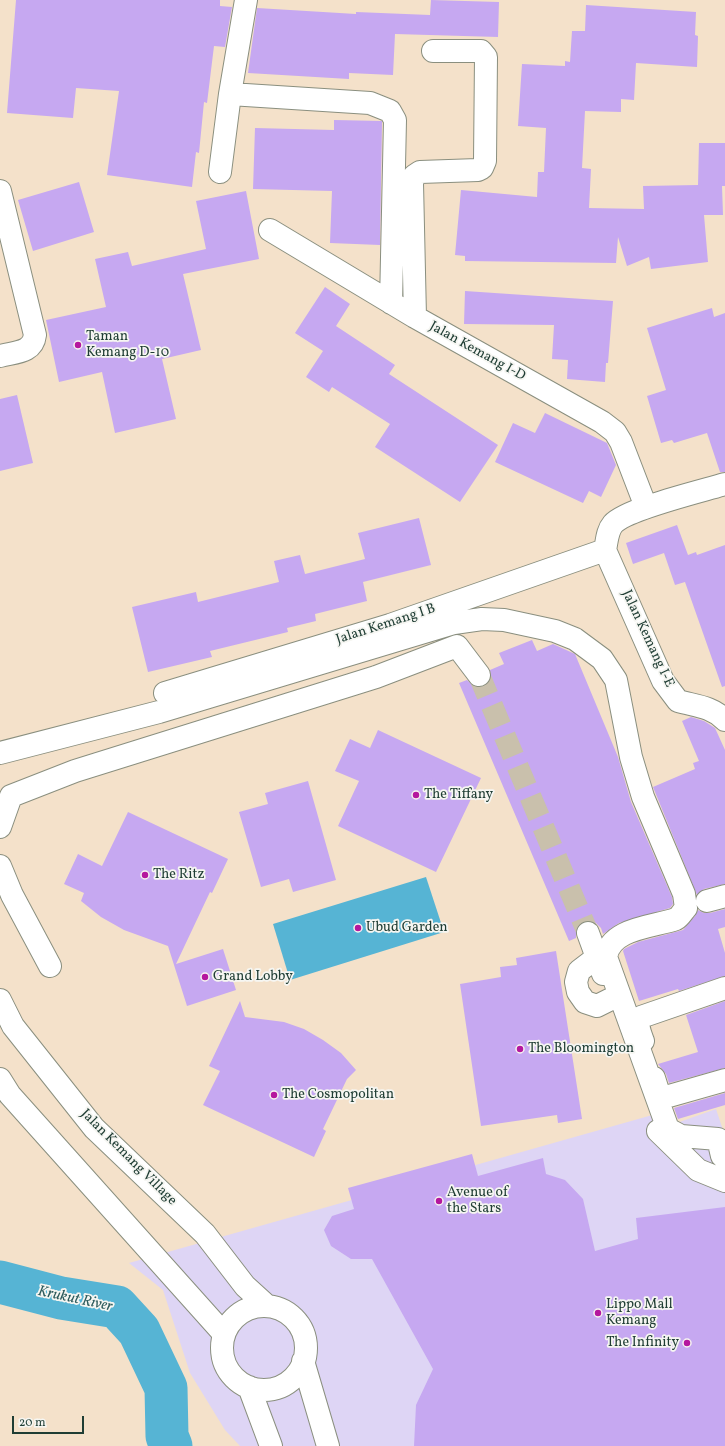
<!DOCTYPE html>
<html>
<head>
<meta charset="utf-8">
<style>
	body { margin:0 }
	#map { position:relative; width:725px; height:1446px; overflow:hidden; background:#f4e1ca; font-family:Vollkorn,serif }
	canvas { display:block }
	.scale { position:absolute; left:12px; top:1416px; width:72px; height:18px; box-sizing:border-box; border:2px solid #1f3d34; border-top:0; padding-left:5px; font-size:12px; line-height:14px; white-space:nowrap; color:#1f3d34; -webkit-text-stroke:3px #f6f6f2; paint-order:stroke }
</style>
</head>
<body>
<div id="map">
<canvas width="725" height="1446"></canvas>
<div class="scale">20 m</div>
</div>
<script>
const context = document.querySelector('canvas').getContext('2d');
context.lineJoin = 'round';
function fill(path, color) {
  context.fillStyle = color;
  context.fill(path, 'evenodd');
}
function strokePath(path, color, width, dash) {
  context.strokeStyle = color;
  context.lineWidth = width;
  context.lineCap = dash ? 'butt' : 'round';
  context.setLineDash(dash || []);
  context.stroke(path);
}
function label(font, color, halo, rows, align = 'center') {
  context.font = font + ' Vollkorn,serif';
  context.lineWidth = 3.5;
  context.setLineDash([]);
  context.textBaseline = 'middle';
  context.strokeStyle = halo;
  context.fillStyle = color;
  for (const [text, x, y, turn = 0] of rows) {
    context.save();
    context.translate(x, y);
    context.rotate((+turn || 0) * Math.PI / 180);
    context.textAlign = isNaN(turn) ? turn : align;
    if (halo) context.strokeText(text, 0, 0);
    context.fillText(text, 0, 0);
    context.restore();
  }
}
fill(new Path2D(`
	M716,1109L725,1136V1446H240L225,1430L190,1373L163,1290L129,1263L663,1112L674,1124Z`), '#ded5f5');
fill(new Path2D(`
	M426,877L444,932L290,980L273,924Z`), '#56b4d4');
strokePath(new Path2D(`
	M0,1282L61,1298L117,1307L139,1331L166,1388L167,1436L171,1446`), '#56b4d4', 43);
fill(new Path2D(`
	M16,0H220V6L232,7L225,47L214,46L207,103L204,102L199,153L196,152L192,187L107,175L119,91L76,88L73,118L7,113Z
	M431,0L499,2L498,37L395,34L393,75L349,73V79L248,73L257,8L356,14V12L430,15Z
	M586,5L696,12L695,35L698,36L697,67L636,63L634,100L621,99V112L585,111L582,168L591,169L589,208L644,209L643,186L698,185L699,143H725V186H722L723,215H704L708,262L651,269L649,257L627,266L618,237L616,263L465,261V256L455,255L461,190L537,197L538,172H544L546,128L518,126L522,64L565,66V61L570,62L572,31H585Z
	M334,120L382,121V123L380,245L330,243L332,191L253,189L255,128L334,130Z
	M79,182L94,232L33,251L18,200Z
	M246,191L259,259L183,274L201,350L162,359L176,419L115,433L102,372L59,382L46,320L106,307L95,259L128,252L132,266L206,249L196,201Z
	M325,287L350,304L336,326L395,365L389,374L498,445L460,502L375,447L390,424L332,387L329,392L306,377L323,351L295,333Z
	M465,291L613,301L608,363H606L605,382L567,379L568,360L552,359L554,325L464,324Z
	M712,308L714,317L725,313V472H720L707,433L674,443L672,440L661,443L647,396L666,390L647,328Z
	M17,395L33,463L0,471V399Z
	M545,413L607,443L616,465L601,497L589,491L583,503L495,462L513,423L535,433Z
	M419,518L431,565L363,582L367,601L315,614L316,621L287,628L288,632L210,651L212,657L148,672L132,607L196,592L198,602L279,582L274,561L300,555L305,574L365,559L358,533Z
	M677,525L688,555L696,552L697,555L725,545V686L722,687L685,582L675,585L664,553L633,564L626,543Z
	M532,640L537,651L553,644L575,654L618,757L631,802L672,897L673,904L670,908L619,923L603,934L601,928L596,923L591,921H584L579,925L576,930V938L569,941L459,683L467,680L475,687H480L486,685L491,679L490,670L504,664L499,653Z
	M691,717L704,721L715,728L725,750V884L704,889L697,895L653,787L695,769L693,763L699,761L682,721Z
	M378,730L481,778L436,872L338,826L359,781L335,771L350,739L370,748Z
	M308,781L336,880L293,892L289,879L261,887L239,812L268,804L265,793Z
	M128,812L228,859L212,893L210,892L176,964L223,949L236,990L187,1006L168,946L124,930L101,917L81,901L84,893L64,884L78,854L102,866Z
	M725,909V927L718,929L725,953V976L679,991L678,989L639,1001L623,951L624,949L638,942L683,930L695,916L698,910L704,913H710Z
	M556,951L582,1119L558,1123L557,1115L481,1126L460,984L501,977L500,967L517,965L516,958Z
	M240,1001L245,1017L284,1022L304,1029L323,1040L341,1053L356,1070L347,1079L323,1129L326,1131L314,1157L203,1105L220,1071L209,1066Z
	M725,1001V1068L669,1083L666,1074L658,1064L698,1052L686,1015Z
	M725,1093V1105L678,1119L674,1108Z
	M472,1154L478,1176L543,1158L546,1174L565,1180L583,1199L595,1251L638,1239L636,1218L725,1207V1446H414L416,1405L433,1369L372,1259H351L331,1246L324,1230L332,1216L354,1209L348,1188Z`), '#c6a8f1');
strokePath(new Path2D(`
	M479,675L588,933`), '#c9c0ac', 22, [22, 11]);
const minor = new Path2D(`
	M230,94L370,103L390,111L395,120L391,303
	M220,172L230,94L246,0
	M0,191L35,335C33,353 15,352 0,356
	M270,230L415,317L602,422L615,432L621,442L646,507
	M415,317L412,183L414,176L420,172L478,170L482,168L485,161L486,57L481,51H433
	M605,550L663,681L678,701C695,706 711,706 725,720
	M605,550C607,541 607,531 613,524C626,509 702,491 725,484
	M165,693L390,625L605,550
	M0,753L159,712L454,623L482,619L504,620L555,631L575,639L602,659L616,680L631,757L643,797L684,894L686,908C683,911 680,917 676,919C653,927 610,928 606,957L668,1129L681,1136L718,1139L722,1156L725,1158
	M0,827L11,796L75,771L376,677L457,646L479,675
	M0,866L12,895L50,966
	M707,901L725,896
	M588,933L603,974
	M596,958L579,971L576,982L578,992L585,1002L597,1006L611,999
	M0,1000L13,1026L94,1128L205,1234L245,1286L267,1306
	M643,1041C640,1033 636,1025 641,1017L725,988
	M654,1078L659,1094L669,1096L725,1080
	M0,1079L10,1095L224,1334
	M658,1131L698,1170L725,1181
	M222 1348a42 42 0 1 1 84 0a42 42 0 1 1-84 0Z
	M303,1361L328,1446
	M249,1387L271,1446`);
strokePath(minor, '#8a8f7f', 24);
strokePath(minor, '#fff', 22);
for (const [x, y, r, color] of [
	[78,345,4,"#b5179e"],
	[416,795,4,"#b5179e"],
	[145,875,4,"#b5179e"],
	[358,928,4,"#b5179e"],
	[205,977,4,"#b5179e"],
	[520,1049,4,"#b5179e"],
	[274,1095,4,"#b5179e"],
	[439,1201,4,"#b5179e"],
	[598,1313,4,"#b5179e"],
	[687,1343,4,"#b5179e"]
]) {
  const dot = new Path2D();
  dot.arc(x, y, r, 0, 2 * Math.PI);
  context.fillStyle = color;
  context.fill(dot);
  strokePath(dot, '#f6f6f2', 1.5);
}
label('14px', '#1f3d34', '#f6f6f2', [
	["Taman",86,337],
	["Kemang D-10",86,353],
	["The Tiffany",424,795],
	["The Ritz",153,875],
	["Ubud Garden",366,928],
	["Grand Lobby",213,977],
	["The Bloomington",528,1049],
	["The Cosmopolitan",282,1095],
	["Avenue of",447,1193],
	["the Stars",447,1209],
	["Lippo Mall",606,1305],
	["Kemang",606,1321],
	["The Infinity",679,1343,"right"]
], 'left');
label('14px', '#1f3d34', '#f6f6f2', [
	["Jalan Kemang I-D",477,352,29],
	["Jalan Kemang I B",386,625,-18],
	["Jalan Kemang I-E",647,639,65],
	["Jalan Kemang Village",128,1158,45]
]);
label('italic 15px', '#2d5b5c', '#f6f6f2', [
	["Krukut River",75,1300,12]
]);
</script>
</body>
</html>
